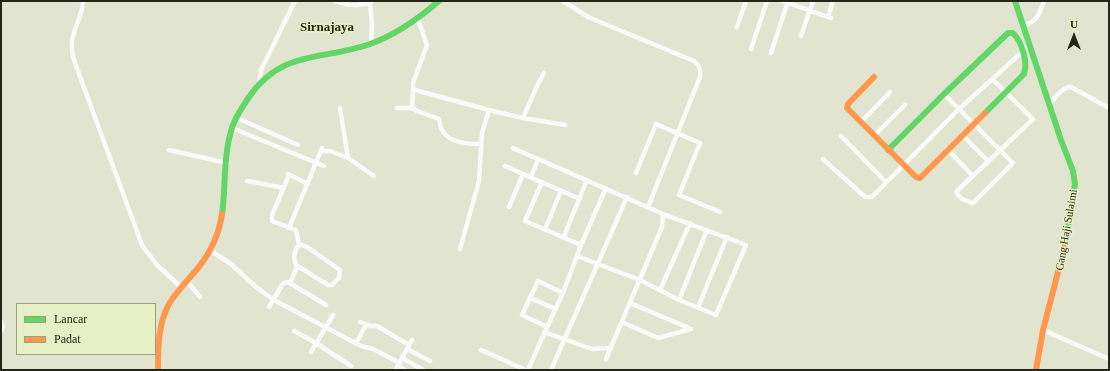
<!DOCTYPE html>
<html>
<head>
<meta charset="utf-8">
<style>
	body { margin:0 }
	#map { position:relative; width:1110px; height:371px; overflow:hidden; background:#e1e5cf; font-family:Georgia,serif }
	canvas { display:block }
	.frame { position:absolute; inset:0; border:2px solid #242617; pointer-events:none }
	.legend { position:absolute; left:16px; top:303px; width:140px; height:52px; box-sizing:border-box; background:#e7efc5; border:1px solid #999f7f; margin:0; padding:5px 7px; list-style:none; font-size:12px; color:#242617 }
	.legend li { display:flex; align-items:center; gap:8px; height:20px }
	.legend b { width:20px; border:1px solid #999f7f }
	.north { position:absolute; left:1054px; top:16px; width:40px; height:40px; -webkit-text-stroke:3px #e7efc5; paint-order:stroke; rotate:0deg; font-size:11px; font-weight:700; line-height:16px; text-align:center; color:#242617 }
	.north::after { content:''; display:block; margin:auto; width:14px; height:18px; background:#242617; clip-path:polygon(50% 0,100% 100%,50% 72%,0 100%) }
</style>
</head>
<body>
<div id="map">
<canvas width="1110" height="371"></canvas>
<div class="frame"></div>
<ul class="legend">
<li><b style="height:5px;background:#63d668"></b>Lancar</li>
<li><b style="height:5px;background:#ff974d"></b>Padat</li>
</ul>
<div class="north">U</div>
</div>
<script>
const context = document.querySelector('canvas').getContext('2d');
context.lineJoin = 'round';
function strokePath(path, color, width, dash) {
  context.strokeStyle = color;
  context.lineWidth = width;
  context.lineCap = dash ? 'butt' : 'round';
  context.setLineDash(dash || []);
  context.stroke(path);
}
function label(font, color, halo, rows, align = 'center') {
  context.font = font + ' Georgia,serif';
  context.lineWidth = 3;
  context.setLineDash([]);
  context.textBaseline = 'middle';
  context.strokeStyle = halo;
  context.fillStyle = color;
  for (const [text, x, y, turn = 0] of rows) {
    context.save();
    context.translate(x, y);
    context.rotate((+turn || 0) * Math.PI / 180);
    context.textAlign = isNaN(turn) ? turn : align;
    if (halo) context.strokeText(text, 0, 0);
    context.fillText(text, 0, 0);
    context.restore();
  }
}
strokePath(new Path2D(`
	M83,1C81,27 65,34 75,63L142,245L157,265L181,287
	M335,1C349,6 359,7 372,1
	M563,1L588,17L694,61C700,65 701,70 700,77L648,207
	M783,1L831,18
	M370,2L372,25L371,44
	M828,17L833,1
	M418,19L427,45L413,83V88L415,90L489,110L523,118L565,125
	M1023,26C1039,20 1038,16 1044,1
	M737,27L746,1
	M801,36L813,1
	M751,49L767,1
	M771,53L788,1
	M259,84L261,70L295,1
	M944,94L1013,163L973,203L962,199L957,194V191L1033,119L992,79
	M1050,103C1056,97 1062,87 1071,87L1109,108
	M340,108L348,158L374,176
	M397,108H412L417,111L439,119C441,123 439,125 441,128C447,143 467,144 480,144
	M412,108L413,88
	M237,118L298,145
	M523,118L537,86L544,73
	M861,122L890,92
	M232,128L324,166
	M962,135L988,161
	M841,136L886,182
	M874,136L905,105
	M513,148L663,214L662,227L606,359
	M947,149L973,176
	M169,150L227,163
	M321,151H330L348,158
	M823,159L865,197H872L959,109L1030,45
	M505,166L580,199
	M636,173L656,124L700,143L679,195L720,212
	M288,174L308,184
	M289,175L272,215V221L296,230L299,245
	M531,177L538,159
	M247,181L284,188
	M542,182L525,221L581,245
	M509,207L523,174
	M289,228L322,148
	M545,229L561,191
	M564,236L587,180
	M299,245H302L307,247L340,270L339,278L332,285H328L296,265C293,259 294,250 299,245Z
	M460,249L479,181L482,133L489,110
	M211,251L231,264L256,287L274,300L361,346L373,349L400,363
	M577,256L640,280L679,300L716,315L746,245L663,214
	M187,281L200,297
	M290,283L297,267
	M660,290L690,223
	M530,298L556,309
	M679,300L707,230
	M630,303L691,329
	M269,307L282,285L284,283L288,282L326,305
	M698,307L727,237
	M1,322L3,327L1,331
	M360,322L370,326H377L409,345
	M622,322L658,338L691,329
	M547,327L522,315L538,281L563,293
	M1043,330L1109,359
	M294,331L316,343L351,366
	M544,332L592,349L611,348
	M356,343L366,325
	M407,349L430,361
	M481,350L526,370
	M311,352L333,315
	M402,358L423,370
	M398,366L405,370
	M396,369L412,340
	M528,370L547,327L563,293L581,245L606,188
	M551,370L627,197`), '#fafbf8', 4.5);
strokePath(new Path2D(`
	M1015,1L1061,140L1073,171L1075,184L1065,245
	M888,150L944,94L1008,33H1013C1022,42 1028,62 1024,74L985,113
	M222,214C226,188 223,160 230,135C233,121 241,109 249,97C282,49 322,61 370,44C396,35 418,19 439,1`), '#63d668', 6);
strokePath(new Path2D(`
	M874,77L848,104L847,108L916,177L920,178L985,113
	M158,370C158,348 158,324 169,304C177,291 188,280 198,268C211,252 219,234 222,214
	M1036,370L1043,330L1065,245`), '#ff974d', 6);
label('11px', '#242617', '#e7efc5', [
	["Gang Haji Sulaimi",1067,230,-80]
]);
label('bold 13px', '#242617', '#e7efc5', [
	["Sirnajaya",327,28]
]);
</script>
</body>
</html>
